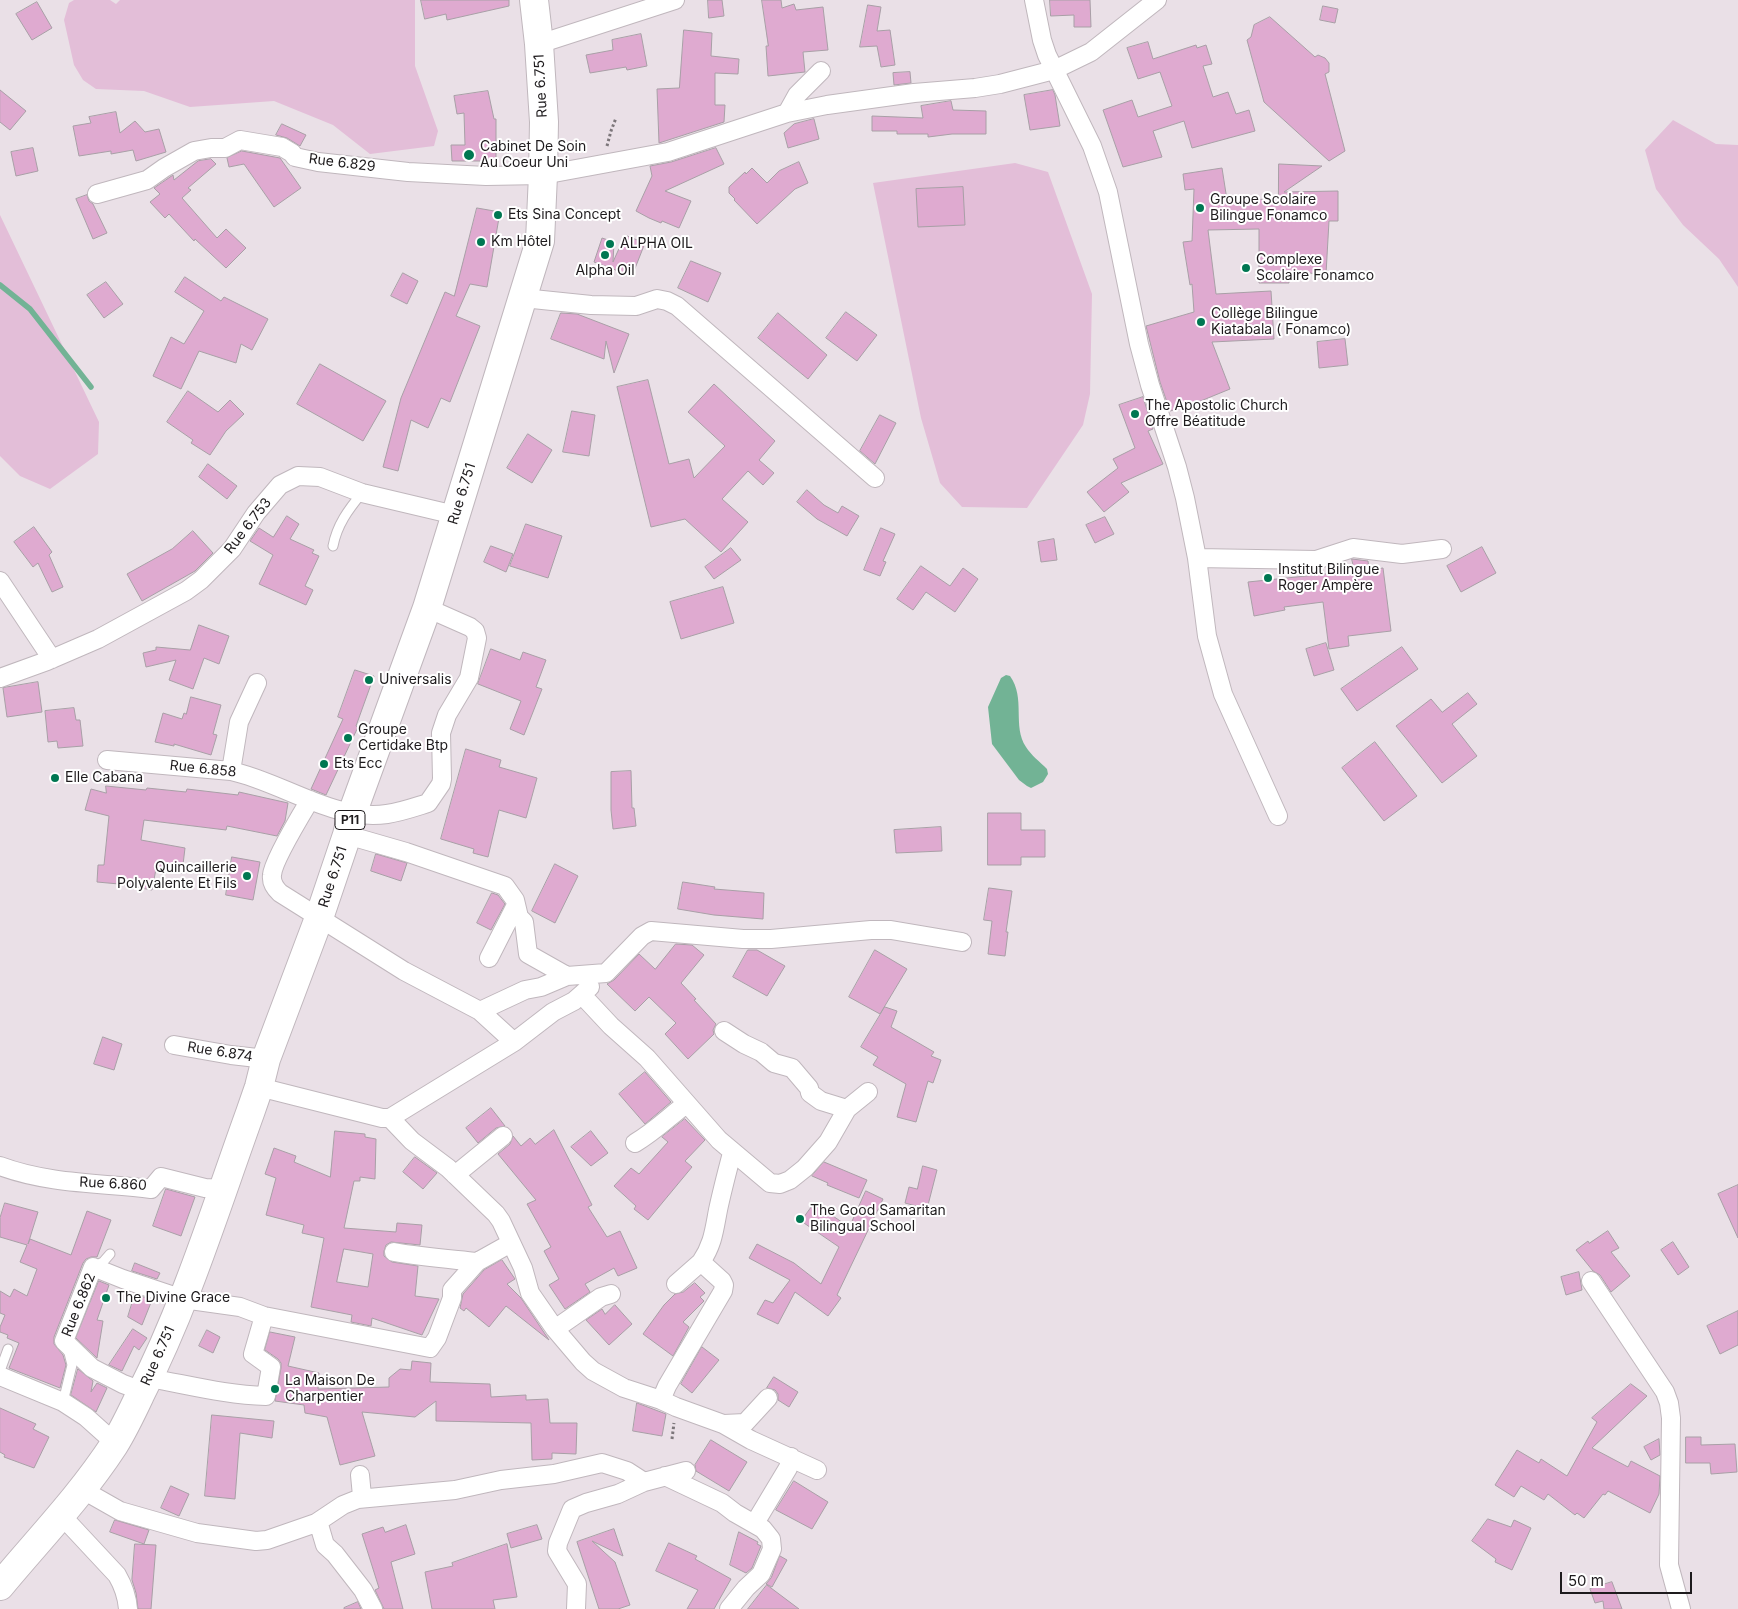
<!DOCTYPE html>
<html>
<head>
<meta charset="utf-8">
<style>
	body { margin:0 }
	#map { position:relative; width:1738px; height:1609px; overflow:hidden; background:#eae0e7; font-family:Inter,sans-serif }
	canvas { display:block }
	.scale { position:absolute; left:1560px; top:1572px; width:132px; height:22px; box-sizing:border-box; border:2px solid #1e1b1d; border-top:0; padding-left:6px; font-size:15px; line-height:18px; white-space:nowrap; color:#1e1b1d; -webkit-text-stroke:4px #fff; paint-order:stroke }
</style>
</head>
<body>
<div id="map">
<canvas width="1738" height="1609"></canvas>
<div class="scale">50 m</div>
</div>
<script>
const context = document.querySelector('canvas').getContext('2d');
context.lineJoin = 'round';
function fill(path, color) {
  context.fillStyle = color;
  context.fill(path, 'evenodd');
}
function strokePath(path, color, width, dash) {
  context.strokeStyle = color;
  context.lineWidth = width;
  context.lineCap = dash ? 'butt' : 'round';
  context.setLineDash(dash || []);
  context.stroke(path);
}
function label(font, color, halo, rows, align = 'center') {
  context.font = font + ' Inter,sans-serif';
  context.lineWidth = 4;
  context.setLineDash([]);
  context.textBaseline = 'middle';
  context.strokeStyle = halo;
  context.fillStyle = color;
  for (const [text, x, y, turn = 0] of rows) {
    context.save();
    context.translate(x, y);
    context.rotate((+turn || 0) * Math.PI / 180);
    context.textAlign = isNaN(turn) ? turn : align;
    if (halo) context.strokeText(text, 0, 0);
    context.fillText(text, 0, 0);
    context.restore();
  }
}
fill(new Path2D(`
	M74,0H110L116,4L120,0H415V66L438,131L434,146L370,154L333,125L274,101L190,107L144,91L96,89L83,80L74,65L64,20L69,3Z
	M1673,120L1716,144L1738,145V287L1719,259L1683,225L1656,189L1645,150Z
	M1015,163L1048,172L1092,294L1090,394L1083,425L1027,508L962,507L940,483L921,418L873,183Z
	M0,215L99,422L98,454L50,489L20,476L0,456Z`), '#e3bed8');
fill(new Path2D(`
	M1006,675L1010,676C1026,698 1012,726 1026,747C1031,755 1040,762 1047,769L1048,774L1043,782L1031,788L1027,786L1019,780L992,744L988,707L1001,678Z`), '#72b395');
strokePath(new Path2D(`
	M0,285L30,309L91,387`), '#72b395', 5.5);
const building = new Path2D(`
	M421,0H509V6L447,20L446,14L425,19Z
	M708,0H722L724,16L709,18Z
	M762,0H781L782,8L794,4L796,10L823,7L828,50L803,52L805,72L768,76L766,46H768Z
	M1050,0H1090L1091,27H1074V15L1051,16Z
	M37,2L52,28L32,40L16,14Z
	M868,5L881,7L877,31L890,30L895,65L881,67L877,46L860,47Z
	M1323,6L1338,9L1335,23L1320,20Z
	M1270,17L1315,57L1318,55L1325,58L1329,63V72L1325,74L1345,151L1329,161L1264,102L1247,40L1251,37L1254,25Z
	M684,30L712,33L711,56L739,59L738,74L715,73V105H725L724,122L659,143L657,89L679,88Z
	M641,34L647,66L627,70L626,67L590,73L586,55L613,50L612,40Z
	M1148,42L1153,59L1196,45L1197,48L1206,45L1212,64L1203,66L1213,97L1228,92L1236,114L1249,110L1255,131L1192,148L1184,121L1153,131L1162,157L1123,167L1103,110L1132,100L1138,117L1172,106L1160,72L1138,79L1127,48Z
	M910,72L911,83L894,85L893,73Z
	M0,90L26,111L10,130L0,122Z
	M1053,90L1055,95L1060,126L1030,130L1024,95Z
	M488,91L494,119H496V161H452L451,145H465L464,113L457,114L454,96Z
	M951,101L953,110L986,111V134H952L928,137V134H897V131H872V116L923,118L921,106Z
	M116,112L120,133L135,121L145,132L159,129L166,152L136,161L133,150L111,154V151L79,156L73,126L91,123L89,117Z
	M814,119L819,139L788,148L784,133L794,124Z
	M282,124L306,135L300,146L287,138L276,135Z
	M33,148L38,171L16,176L11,152Z
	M716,148L724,164L665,191L691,201L679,228L662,221L661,223L649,218L636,211L652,176L650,166L671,162Z
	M242,151L280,158L301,188L274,207L244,164L229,167L227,158Z
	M211,159L216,164L188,188L191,190L182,198L217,238L226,229L246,248L226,268L195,239L194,241L169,214L165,218L150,202L160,194L154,188L173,175L174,180L198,161Z
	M799,162L808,183L795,189L757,224L734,200L735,199L729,193V187L745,172L746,174L752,168L767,183L779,171Z
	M1279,164L1322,166L1284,192L1338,191V221H1329L1326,274L1288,272L1289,283H1259V229L1208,230L1216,294L1271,291L1274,339L1212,342L1230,389L1186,407L1170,411L1160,382L1146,326L1194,312L1192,284L1190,285L1183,242L1192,241L1194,189L1185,190L1183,174L1222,168L1227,200L1278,199Z
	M963,187L965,225L918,227L916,189Z
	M87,195L89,201L93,204L107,233L93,239L76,199Z
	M477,208L500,212L487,287L470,284L456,316L480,326L450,402L441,398L428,428L411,420L398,471L383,467L401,398L445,292L454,296Z
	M627,236L645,243L632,276L594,262L602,238L614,242L613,262L621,244L623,245Z
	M691,261L721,273L708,302L678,288Z
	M403,273L418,281L407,304L391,296Z
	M185,277L221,301L224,297L268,319L252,350L241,344L236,363L199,351L181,389L153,376L171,337L184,344L204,311L175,292Z
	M106,282L123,304L104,318L87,295Z
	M846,312L877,335L857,361L826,338Z
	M561,313L577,314L629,334L614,373L606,341L604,359L551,339Z
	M778,313L827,355L808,379L758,338Z
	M1345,339L1348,365L1319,368L1317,342Z
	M320,364L386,401L363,441L297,404Z
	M648,380L669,464L689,459L694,478L725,446L688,412L714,384L775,441L759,460L774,473L763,485L748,471L722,499L748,522L721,552L685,519L651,527L617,387Z
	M188,391L218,412L230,400L244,414L226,431L210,455L191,443L193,440L167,422Z
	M1143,397L1153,429L1148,431L1163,464L1121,483L1129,492L1104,512L1087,492L1118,468L1113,459L1135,448L1119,405Z
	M572,411L595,415L589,456L563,452Z
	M880,415L896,423L875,464L860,451Z
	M528,434L552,450L532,483L507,468Z
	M208,464L237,486L227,499L199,477Z
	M807,490L824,505L838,513L842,506L859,516L847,536L817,519L797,502Z
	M287,516L299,524L290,539L314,550L312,553L319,556L305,586L313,590L306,605L259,584L273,555L250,541L259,528L273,537Z
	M1105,517L1114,534L1095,543L1086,525Z
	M526,524L562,536L548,578L510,566Z
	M34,527L52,552L49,555L63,587L52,592L38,563L33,567L14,542Z
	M881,528L895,534L883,561L886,562L880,576L864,570Z
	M193,531L213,553L195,571L142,601L127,574L172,549Z
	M1054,539L1057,560L1041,562L1038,542Z
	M491,546L513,554L506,572L484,562Z
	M1482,547L1496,573L1461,592L1447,566Z
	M731,548L741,560L714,579L705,567Z
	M1352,559L1368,561L1369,570L1383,568L1391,631L1348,636L1349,646L1329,649L1323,602L1284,607L1285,610L1254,616L1248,582L1354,571Z
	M921,566L950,586L963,568L978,579L955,612L926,592L913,610L897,599Z
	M723,587L734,623L681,639L670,602Z
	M199,625L229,636L219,664L204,658L193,689L169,680L176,660L146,667L143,653L156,650V647L190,650Z
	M1326,643L1334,670L1314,676L1306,649Z
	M1402,647L1418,669L1357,711L1341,689Z
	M491,649L520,660L523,652L546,660L536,687L542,689L524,735L510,729L521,701L478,684Z
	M355,670L374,676L356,726L358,727L326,795L311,789L343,719L338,717Z
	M38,682L42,712L7,717L3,688Z
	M1468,693L1477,704L1452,724L1477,756L1442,783L1396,726L1431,699L1442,712Z
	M191,697L221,705L213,734L217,735L211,755L174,744V746L155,742L163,713L182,719L184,713L186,714Z
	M74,708L76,720H80L83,746L58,748L57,741L48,742L45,711Z
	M1375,742L1417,796L1384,821L1342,768Z
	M466,749L501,760L499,767L537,778L526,818L499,810L488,857L473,853L474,849L441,839Z
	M631,771L632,808H634L636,826L613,829L611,810V772Z
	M106,786L146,790L147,788L186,792L187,789L238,795L239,792L288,803L285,821L277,836L227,826L226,830L144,820L141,840L185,848L182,873L156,869L152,890L119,884L97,882L98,865H104L109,816L85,810L91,789L106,793Z
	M988,813H1021V830H1045V857H1021V865H988Z
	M941,827L942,851L896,853L894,830Z
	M376,854L407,863L401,881L371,871Z
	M232,857L260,862L253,900L226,895Z
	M555,864L578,876L555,923L532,911Z
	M683,882L715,887L714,889L764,893L763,919L714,915L678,909Z
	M989,888L1012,891L1006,932H1008L1005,956L988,954L992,921L984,920Z
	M492,893L498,895L505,904L491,930L477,923Z
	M676,944L692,945L704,955L681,983L696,999L694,1000L716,1024L713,1030L714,1034L688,1059L665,1034L676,1023L649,997L635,1011L607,984L614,980L639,954L655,969Z
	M748,950H757L785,966L767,996L733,977Z
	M875,950L907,969L880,1014L849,997Z
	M885,1007L897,1011L891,1027L934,1052L931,1056L941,1060L933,1083L928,1081L916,1122L897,1117L906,1084L873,1065L878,1057L861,1047Z
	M103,1037L122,1044L114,1070L94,1064Z
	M645,1072L671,1102L645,1124L619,1094Z
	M491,1108L505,1126L496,1128L478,1143L466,1128Z
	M685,1119L705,1140L685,1161L692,1167L648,1220L634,1209L636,1206L614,1186L631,1168L639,1174L668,1142L662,1137Z
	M554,1130L592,1205L588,1207L607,1237L620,1231L637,1268L618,1276L614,1268L585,1284L590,1292L565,1309L549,1285L559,1279L544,1251L551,1247L527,1204L536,1200L498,1154L510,1144L513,1136L521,1146L530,1138L535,1144Z
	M335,1131L365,1134V1137L376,1139L375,1179L360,1177V1181H354L344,1228L396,1232L397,1223L422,1225L420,1245L391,1242L386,1245L384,1251V1256L392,1262L418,1266L415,1296L439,1299L422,1335L372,1318L371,1326L351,1322L352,1315L311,1307L324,1238L302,1233L304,1225L266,1215L276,1178L265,1174L274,1148L296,1156L294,1162L330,1177ZM344,1249L373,1254L368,1287L337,1282Z
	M591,1131L608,1153L591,1166L571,1147Z
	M415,1157L437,1173L423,1189L403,1172Z
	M824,1162L867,1180L859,1198L827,1185L828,1183L812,1176Z
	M923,1166L937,1170L927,1209L905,1203L909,1187L917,1189Z
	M1738,1185V1238L1718,1194Z
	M166,1189L195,1197L181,1236L153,1226Z
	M866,1191L883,1199L837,1295L841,1298L828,1316L795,1292L778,1324L757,1314L765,1300L773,1303L790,1280L749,1258L757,1244L794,1263L821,1284L839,1247L801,1221L814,1203L849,1227Z
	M5,1203L38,1212L28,1244L30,1239L71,1255L87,1211L111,1220L97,1257H91L86,1259L83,1263L54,1337V1344L63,1355L66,1365L60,1388L9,1368L19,1343L7,1338L8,1335L0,1332V1327L5,1315L0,1313V1291L10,1297L14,1289L27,1296L37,1269L20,1262L27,1245L0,1237V1218Z
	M1608,1231L1619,1248L1611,1252L1630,1276L1611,1292L1600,1275L1593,1271L1576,1250L1588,1241L1589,1243Z
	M1673,1242L1689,1267L1678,1275L1661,1250Z
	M502,1260L515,1279L507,1284L521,1298L549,1340L506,1306L489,1327L466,1308L464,1311L460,1308L463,1294L484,1270Z
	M135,1263L160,1273L157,1279L132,1271Z
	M1579,1272L1582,1290L1566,1295L1561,1277Z
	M99,1281L109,1285L97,1320L103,1321L97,1358L76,1338Z
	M695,1283L705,1293L700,1297L704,1301L683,1322L689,1327L673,1356L643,1334L664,1305L675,1294L683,1292Z
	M135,1294L152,1300L142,1325L128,1317Z
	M615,1305L632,1324L609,1345L586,1320L602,1309L605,1314Z
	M1738,1311V1345L1720,1354L1707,1326Z
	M133,1329L147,1338L139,1350L134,1346L122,1371L109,1365Z
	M207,1330L220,1337L213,1353L199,1346Z
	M270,1332L295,1337L288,1366L319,1373L318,1389L389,1387V1378L400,1369L411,1370L412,1361L431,1363L430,1382L490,1384L491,1397L526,1395V1400L548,1399L550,1423H577L576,1454L552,1453V1459L532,1460L531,1423L436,1421V1401L415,1417L362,1412L375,1456L340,1465L327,1417L305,1413L304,1405L275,1401L281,1368V1363L278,1359L265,1350Z
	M702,1347L719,1360L692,1393L681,1384Z
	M78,1369L93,1381L91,1392L97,1383L107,1388L96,1412L71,1395Z
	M774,1377L798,1392L789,1407L778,1400V1394L775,1390L767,1388Z
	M1631,1384L1647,1396L1592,1448L1628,1467L1631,1461L1660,1476L1659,1494L1650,1513L1608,1491L1605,1495L1603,1494L1584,1518L1577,1513L1575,1515L1548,1494L1544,1500L1521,1486L1514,1497L1495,1485L1517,1450L1539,1463L1541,1459L1567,1476L1597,1422L1592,1418Z
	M637,1403L666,1414L662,1436L633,1431Z
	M0,1408L36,1424L33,1429L49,1437L34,1468L4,1457L5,1455L0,1452Z
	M212,1415L274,1421L272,1438L240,1433L235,1499L205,1496Z
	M1686,1437H1701V1445L1735,1444L1737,1472L1711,1474L1710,1463H1686Z
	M1659,1439L1660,1455L1651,1460L1644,1447Z
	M711,1440L747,1462L729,1491L696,1471L695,1465Z
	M794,1481L828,1502L812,1529L776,1510Z
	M171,1486L189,1494L179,1516L161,1508Z
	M1488,1519L1511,1527L1514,1520L1531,1528L1512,1570L1495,1562L1496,1559L1472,1541Z
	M115,1520L149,1530L144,1544L110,1532Z
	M406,1525L415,1554L391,1562L403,1609H384L375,1590L379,1588L362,1534L383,1527L385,1532Z
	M537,1525L542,1539L511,1548L507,1534Z
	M614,1529L623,1556L592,1541L615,1562L630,1605L618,1609H599L577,1542Z
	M739,1532L758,1542L757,1544L761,1546L752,1568L746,1573L730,1565Z
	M669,1543L697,1556L695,1559L731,1579L714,1609H687L698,1590L656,1571Z
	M135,1544L156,1545L151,1609H138L136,1593L132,1580Z
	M507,1544L517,1597L493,1600L495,1609H432L425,1572L453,1566L452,1563Z
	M780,1556L787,1560L772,1587L766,1584L771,1578Z
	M1612,1582L1622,1609H1604L1603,1601L1595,1603L1590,1589Z
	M767,1585L799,1609H748Z
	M358,1602L361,1609H344V1608Z`);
fill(building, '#dfaad0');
strokePath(building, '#a89fa6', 1);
const lane = new Path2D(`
	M333,546C337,525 348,510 362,493
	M93,1267L103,1262L110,1254
	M0,1371L8,1349
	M63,1402L72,1365L68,1349`);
const street = new Path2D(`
	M1034,0L1042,40L1047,55L1092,146L1108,192L1139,344L1150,385L1177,467L1185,498L1197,558L1316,560L1353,548L1402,554L1442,549
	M539,44L675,0
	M787,113L797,95L821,71
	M97,194L147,180L164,168L194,151L211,148H225L240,140L282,147L292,153L295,157L318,162L408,172L486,176L543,175L668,152L787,113L827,105L914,93L975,88L1000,84L1054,70L1091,52L1157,0
	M523,298L591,305L636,306L657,299L667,301L677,306L875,478
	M1197,558L1207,636L1223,694L1278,816
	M0,581L52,659
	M0,678L47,661L98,639L186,591L201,580L232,549L256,513L280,485L298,476L320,477L362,493L455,515
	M107,760L231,771C282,782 334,822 387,814C401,812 415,807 428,803L441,784L442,779L441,733L447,715L469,678L477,638L475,631L470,627L427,608
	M231,771L239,722L257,683
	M310,800C301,815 273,861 272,875C271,883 275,888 280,893L404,971L480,1011L514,1042
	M347,835L406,852L505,886L515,900L519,917L524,922L528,954L567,976
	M489,958L516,905
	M582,995L611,1026L647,1058L719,1140L770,1183L780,1184L790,1180L805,1168L828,1142L847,1109L868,1092
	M480,1011L525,990L541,987L567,976L606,973L642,936L651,931L743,939H771L871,930H891L962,942
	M724,1031L744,1044L761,1052L774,1063L792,1068L809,1088L810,1093L821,1101L847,1109
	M174,1045L231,1055L266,1059
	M259,1087L382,1118H390L514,1042L553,1012L574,1001L590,987
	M390,1118L412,1141L448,1168L496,1214L501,1221L523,1268L530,1293L555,1329L583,1362L593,1371L624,1388L661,1400L676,1407L723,1424L751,1440L817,1470
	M635,1143C654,1132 669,1117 686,1104
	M0,1166C48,1184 101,1183 151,1189L161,1177L205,1188L222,1189
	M455,1175L503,1136
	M394,1252C422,1257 449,1259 477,1262
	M1591,1281L1665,1392L1669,1403L1671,1418L1669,1565L1681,1609
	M676,1284L701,1262
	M555,1329L601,1297L611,1294
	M0,1376L63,1402L86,1417L115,1443
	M149,1378C189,1385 226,1395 266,1396L271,1367L253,1354L264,1316
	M142,1391L123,1384L92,1368L64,1341L93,1267L123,1279L183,1299L240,1307L264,1316L430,1348L437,1338L452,1298V1290L477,1262L511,1243
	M661,1400L667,1386L723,1291L724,1285L722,1281L701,1262C713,1244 714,1231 718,1210C722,1191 727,1172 732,1153
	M724,1424L745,1423L768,1398
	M665,1476L722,1503L735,1513L763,1529L771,1539L772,1549L761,1574L746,1588L729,1609
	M83,1490L120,1511L197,1533L256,1541L267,1540L316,1523L343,1505L358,1499L455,1490L501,1480L554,1474L602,1463L627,1471L644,1482
	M358,1499L362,1496L360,1475
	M62,1516L117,1575C124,1587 127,1596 128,1609
	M316,1523L320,1528L325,1545L335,1554L363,1590L373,1609
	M755,1523L788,1468L791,1457
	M576,1609L577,1584L557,1551L558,1543L572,1509L586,1503L618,1494L644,1482L686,1471`);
const primary = new Path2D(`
	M0,1586C39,1539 80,1497 114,1445C124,1429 132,1412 140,1395C186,1305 216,1207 250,1113L259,1087L266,1059L319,918L347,835L352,814L427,608L540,241L543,175L544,122L539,44L534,0`);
strokePath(lane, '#c0b7bd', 11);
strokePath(street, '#c0b7bd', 20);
strokePath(primary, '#c0b7bd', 30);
strokePath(new Path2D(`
	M607,146L611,131L616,118
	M672,1439L674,1423`), '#7c767a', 3, [2.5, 2.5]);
strokePath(lane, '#fff', 9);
strokePath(street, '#fff', 18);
strokePath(primary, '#fff', 28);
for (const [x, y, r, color] of [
	[469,155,6,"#007752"],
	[1200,208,5,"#007752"],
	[498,215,5,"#007752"],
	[481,242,5,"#007752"],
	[610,244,5,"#007752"],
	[605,255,5,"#007752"],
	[1246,268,5,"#007752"],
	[1201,322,5,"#007752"],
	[1135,414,5,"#007752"],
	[1268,578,5,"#007752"],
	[369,680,5,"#007752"],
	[348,738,5,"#007752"],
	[324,764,5,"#007752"],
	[55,778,5,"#007752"],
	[247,876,5,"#007752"],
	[800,1219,5,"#007752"],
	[106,1298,5,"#007752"],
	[275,1389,5,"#007752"]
]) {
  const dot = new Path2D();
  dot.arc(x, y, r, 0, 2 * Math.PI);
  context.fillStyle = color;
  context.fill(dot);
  strokePath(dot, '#fff', 2);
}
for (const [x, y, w] of [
	[350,820,30]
]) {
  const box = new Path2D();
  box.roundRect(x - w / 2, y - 9.5, w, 19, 4);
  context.fillStyle = '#fff';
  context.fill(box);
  strokePath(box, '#1e1b1d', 1);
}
label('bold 12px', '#1e1b1d', null, [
	["P11",350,820]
]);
label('14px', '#1e1b1d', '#fff', [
	["Rue 6.751",541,86,-93],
	["Rue 6.829",342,163,7],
	["Rue 6.751",462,494,-73],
	["Rue 6.753",248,526,-52],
	["Rue 6.858",203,769,6],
	["Rue 6.751",333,877,-72],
	["Rue 6.874",220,1052,9],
	["Rue 6.860",113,1184,3],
	["Rue 6.862",79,1305,-68],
	["Rue 6.751",158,1356,-66]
]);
label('14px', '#1e1b1d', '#fff', [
	["Cabinet De Soin",480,147],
	["Au Coeur Uni",480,163],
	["Groupe Scolaire",1210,200],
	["Bilingue Fonamco",1210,216],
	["Ets Sina Concept",508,215],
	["Km Hôtel",491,242],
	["ALPHA OIL",620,244],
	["Complexe",1256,260],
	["Scolaire Fonamco",1256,276],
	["Alpha Oil",605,271,"center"],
	["Collège Bilingue",1211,314],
	["Kiatabala ( Fonamco)",1211,330],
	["The Apostolic Church",1145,406],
	["Offre Béatitude",1145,422],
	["Institut Bilingue",1278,570],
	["Roger Ampère",1278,586],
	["Universalis",379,680],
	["Groupe",358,730],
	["Certidake Btp",358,746],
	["Ets Ecc",334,764],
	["Elle Cabana",65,778],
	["Quincaillerie",237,868,"right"],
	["Polyvalente Et Fils",237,884,"right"],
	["The Good Samaritan",810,1211],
	["Bilingual School",810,1227],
	["The Divine Grace",116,1298],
	["La Maison De",285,1381],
	["Charpentier",285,1397]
], 'left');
</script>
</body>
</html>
